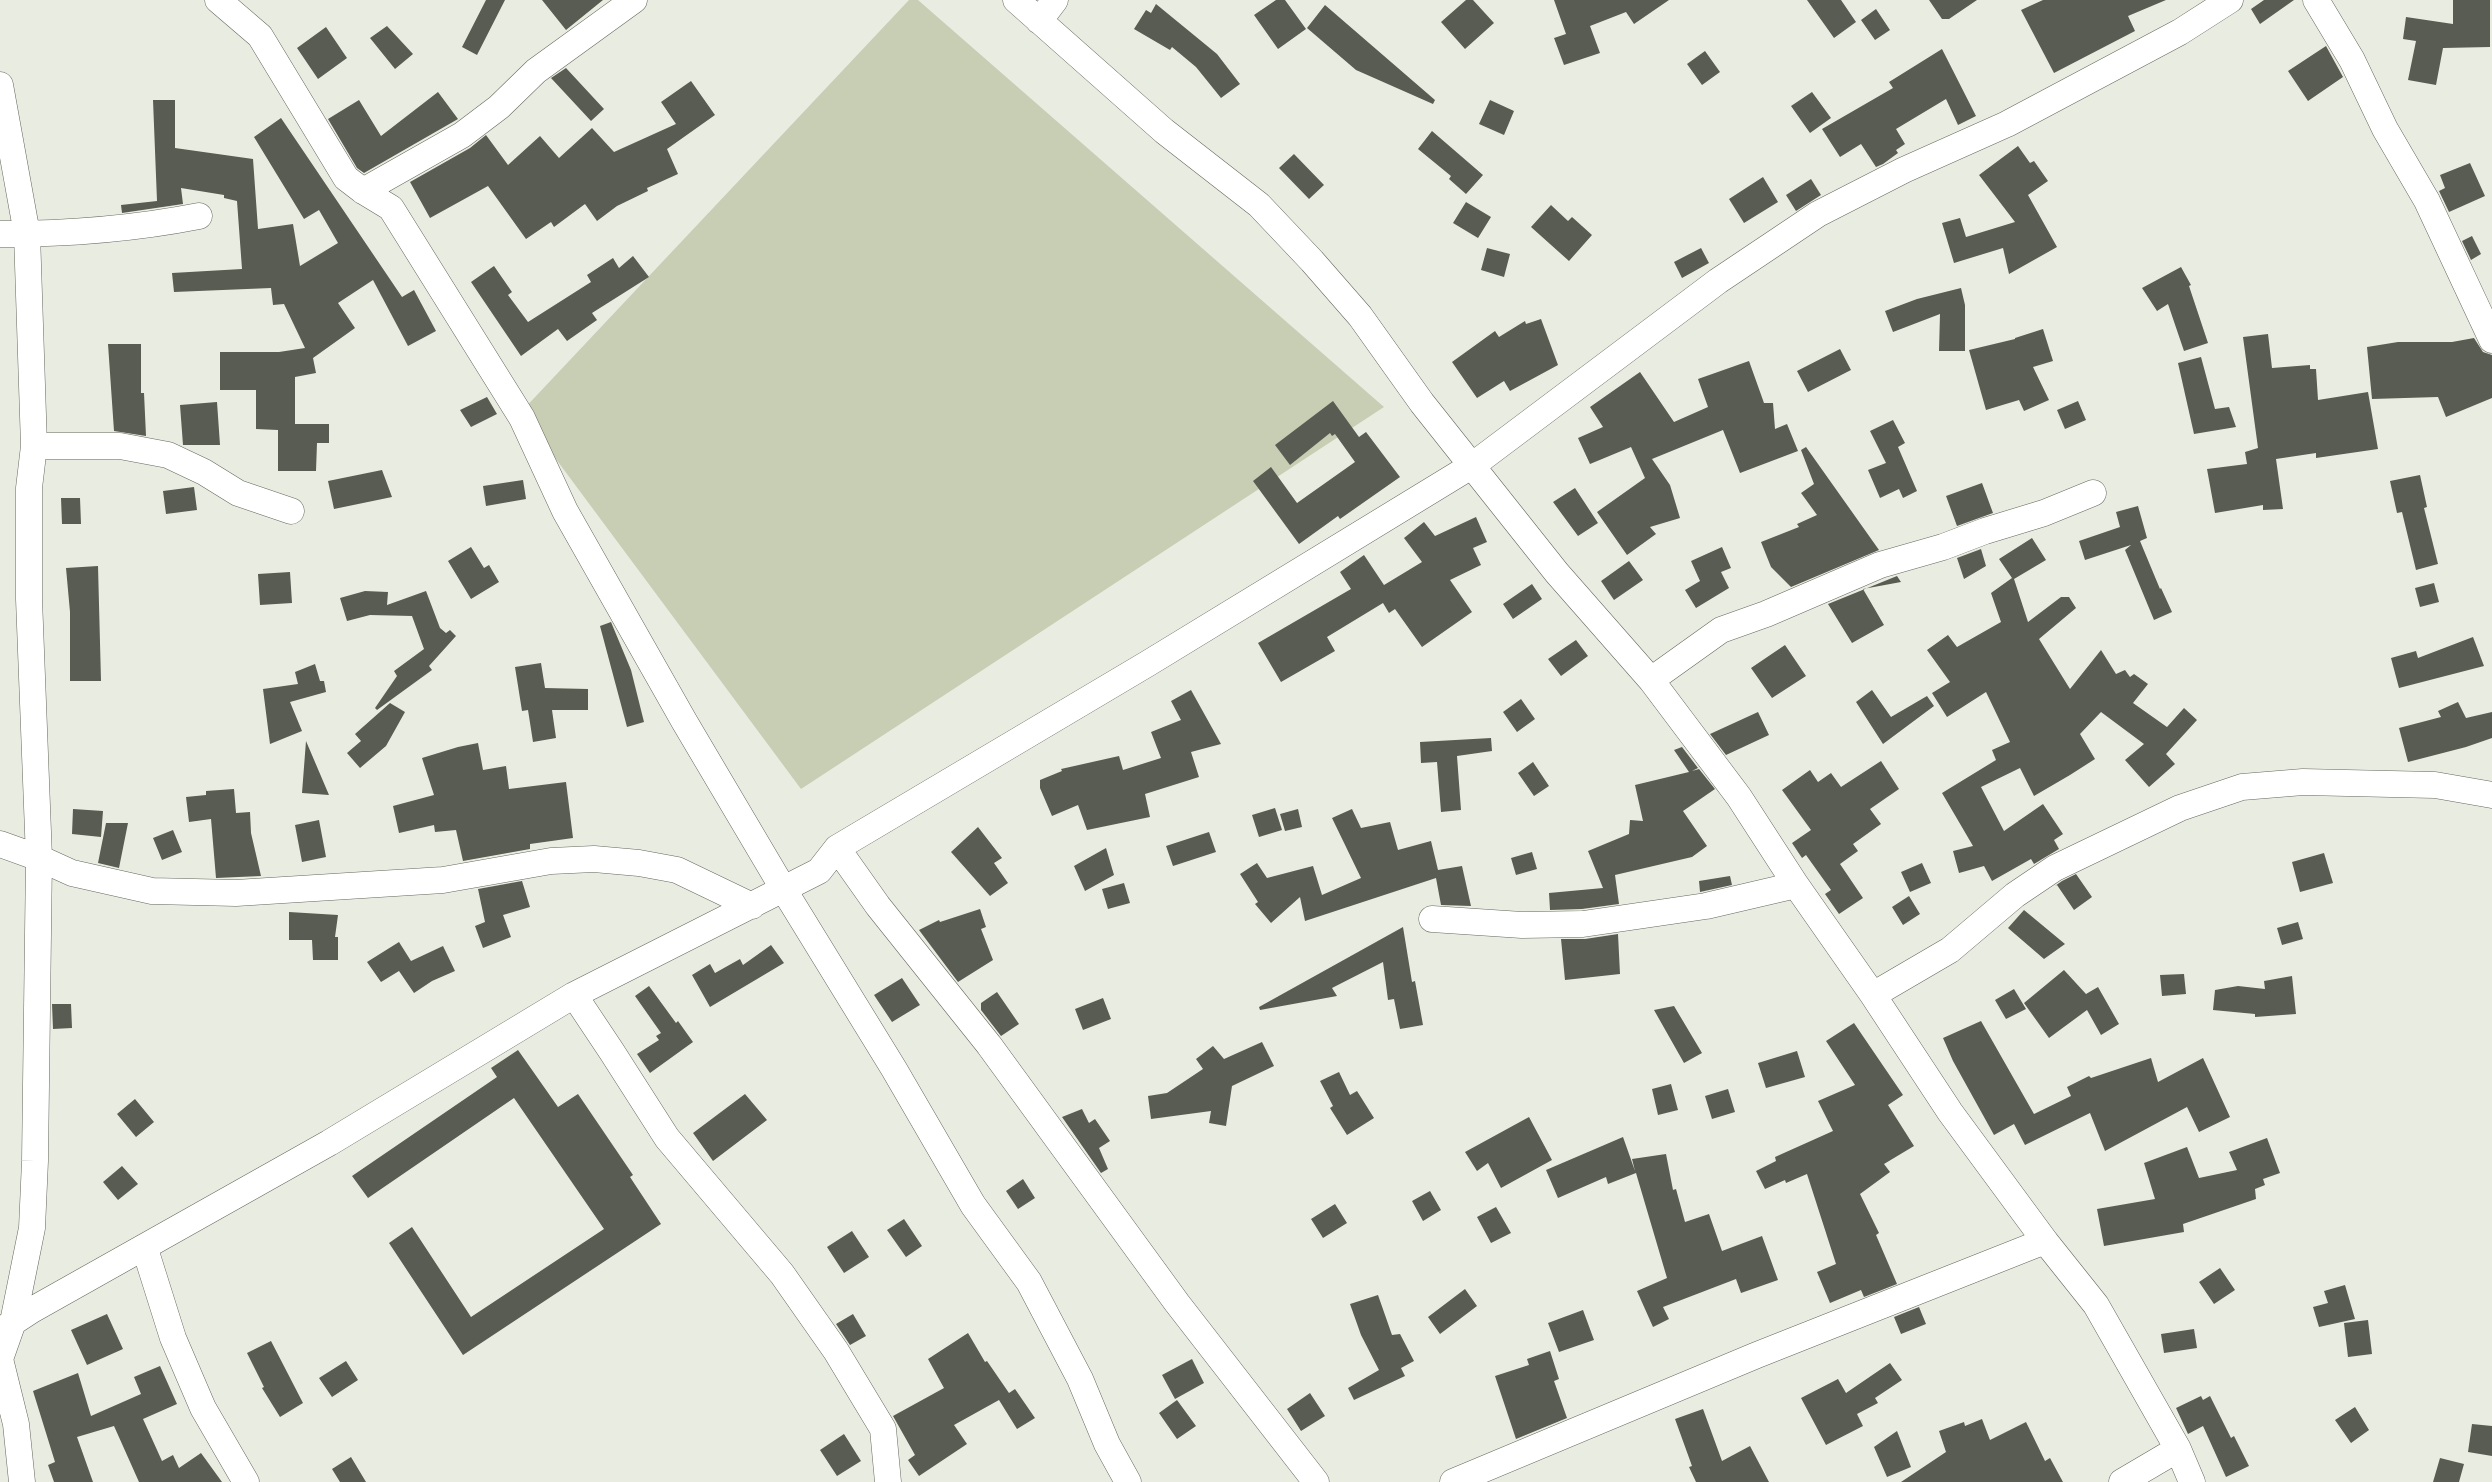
<!DOCTYPE html>
<html>
<head>
<meta charset="utf-8">
<style>
	body { margin:0 }
	canvas { display:block; background:#e9ece0 }
</style>
</head>
<body>
<canvas width="2492" height="1482"></canvas>
<script>
const context = document.querySelector('canvas').getContext('2d');
context.lineJoin = 'round';
function fill(path, color) {
  context.fillStyle = color;
  context.fill(path, 'evenodd');
}
function strokePath(path, color, width, dash) {
  context.strokeStyle = color;
  context.lineWidth = width;
  context.lineCap = dash ? 'butt' : 'round';
  context.setLineDash(dash || []);
  context.stroke(path);
}
fill(new Path2D(`
	M909,0H918L1384,407L801,789L521,412Z`), '#c7ceb4');
fill(new Path2D(`
	M486,0H505L477,55L462,47Z
	M542,0H603L566,30Z
	M1276,0H1285L1306,29L1278,49L1254,15Z
	M1466,0H1473L1494,23L1465,49L1441,22Z
	M1554,0H1669L1634,24L1626,12L1590,26L1600,53L1564,65L1554,38L1566,34Z
	M1807,0H1841L1856,22L1834,38Z
	M1929,0H1977L1949,19H1942Z
	M2043,0H2166L2128,16L2135,31L2054,73L2021,10Z
	M2264,0H2294L2260,24L2251,9Z
	M2453,0H2490V47L2443,48L2436,85L2408,80L2416,41L2403,39L2406,17L2453,24Z
	M1156,4L1217,54L1240,84L1221,98L1196,67L1172,47L1170,50L1134,29L1146,10L1151,13Z
	M1325,5L1435,100L1433,104L1356,70L1307,28Z
	M1876,9L1890,30L1875,40L1861,20Z
	M387,26L413,54L395,69L370,38Z
	M326,27L347,58L318,79L297,48Z
	M2326,46L2343,77L2308,101L2288,71Z
	M1942,49L1976,116L1958,125L1946,99L1896,129L1905,144L1896,150L1898,153L1883,164L1876,167L1861,144L1840,157L1822,129L1893,88L1889,82Z
	M1705,51L1720,72L1702,85L1687,64Z
	M566,68L604,109L591,121L551,78Z
	M691,81L715,115L667,149L678,174L647,188L648,191L617,206L597,221L585,204L554,227L551,222L526,239L488,186L430,218L410,182L470,148L486,135L508,165L540,136L559,158L592,128L614,152L676,124L661,102Z
	M438,92L458,119L364,173L357,168L328,119L359,100L381,136Z
	M1812,92L1831,118L1810,133L1791,106Z
	M153,100H175V148L253,159L258,229L293,224L300,266L338,243L319,210L304,219L254,137L281,118L402,297L414,290L436,331L408,346L373,280L338,303L355,328L313,358L316,373L295,377V424H329V443H317L316,471H278V430L256,429V390H220V352H279L305,348L284,304L273,305L271,288L174,292L172,273L242,269L237,201L224,198V195L181,188L183,204L122,213L121,205L157,201Z
	M1490,100L1514,111L1504,135L1479,124Z
	M1432,131L1483,175L1466,194L1449,179L1451,176L1418,149Z
	M2018,146L2030,163L2034,161L2048,181L2028,195L2057,247L2009,274L2003,248L1954,263L1942,223L1960,218L1966,237L2015,222L1979,175Z
	M1294,154L1324,185L1309,199L1279,168Z
	M2470,163L2485,196L2449,212L2439,191L2445,188L2440,175Z
	M1763,177L1778,202L1744,223L1729,199Z
	M1811,179L1821,195L1796,211L1786,195Z
	M1466,202L1491,217L1478,238L1453,223Z
	M1551,205L1568,221L1572,217L1592,235L1569,261L1531,227Z
	M2472,236L2481,254L2471,260L2462,241Z
	M1487,248L1510,254L1504,277L1481,270Z
	M1701,248L1709,263L1682,278L1674,262Z
	M633,256L649,277L592,313L597,320L567,341L558,329L521,356L471,282L494,266L512,292L508,295L528,322L591,282L587,275L613,258L619,268Z
	M2181,267L2191,285L2189,286L2208,343L2184,351L2168,304L2157,311L2142,288Z
	M1961,288L1965,305V351H1939L1940,314L1893,332L1885,311L1917,299Z
	M1541,319L1558,365L1510,391L1504,381L1477,398L1452,362L1495,331L1499,337L1525,321L1526,324Z
	M2043,329L2053,361L2033,367L2049,400L2024,411L2019,400L1986,410L1969,350L2015,339V338Z
	M2268,334L2272,368L2310,365V369H2316L2318,400L2368,392L2378,449L2316,458V453L2276,459L2283,509L2263,510V505L2215,513L2207,469L2247,464L2245,452L2258,448L2243,337Z
	M2474,338L2483,352L2492,355V398L2446,417L2438,397L2372,399L2367,347L2398,342H2452Z
	M108,344H141V393H144L146,436L114,431Z
	M1840,349L1851,370L1808,392L1797,371Z
	M2201,357L2215,409L2229,407L2236,427L2194,434L2178,363Z
	M1749,361L1764,403H1773L1775,429L1787,424L1798,451L1740,473L1723,430L1652,459L1670,485L1680,518L1650,527L1656,534L1627,555L1597,512L1645,478L1631,447L1590,464L1578,438L1603,427L1590,407L1640,372L1674,422L1708,407L1698,379Z
	M487,397L497,414L471,427L460,410Z
	M1333,401L1359,437L1366,432L1400,477L1340,519L1338,516L1299,544L1253,481L1271,467L1297,503L1355,462L1335,434L1332,436L1330,433L1290,465L1275,445Z
	M2078,401L2086,420L2065,429L2057,410Z
	M217,402L220,445H183L180,405Z
	M1893,420L1905,443L1898,447L1917,491L1903,498L1899,489L1880,498L1868,470L1886,463L1870,431Z
	M1806,447L1879,550L1791,587L1771,567L1761,542L1799,527L1797,524L1817,515L1801,493L1814,484L1801,450Z
	M382,470L392,497L334,509L328,481Z
	M2420,475L2427,507L2424,508L2438,564L2416,570L2402,512L2397,513L2390,481Z
	M523,480L526,499L486,506L483,486Z
	M1982,483L1993,513L1957,526L1946,496Z
	M194,487L197,510L166,514L163,491Z
	M1575,488L1598,523L1578,536L1553,502Z
	M61,498H80L81,524H62Z
	M2138,506L2147,538L2140,541L2160,589L2161,588L2172,612L2154,620L2125,550L2131,545L2085,560L2079,541L2120,527L2116,512Z
	M1476,517L1487,542L1473,548L1481,565L1450,580L1472,612L1422,647L1395,609L1389,613L1383,603L1327,637L1335,651L1281,682L1258,643L1351,589L1340,572L1364,555L1384,585L1422,562L1404,538L1424,522L1435,536Z
	M2032,538L2046,560L2014,579L2028,622L2061,597H2069L2076,608L2039,639L2070,689L2101,650L2116,674L2125,670L2130,677L2134,674L2148,684L2133,703L2167,727L2184,708L2197,720L2166,754L2175,764L2149,787L2125,760L2144,744L2101,712L2080,734L2095,759L2070,775L2034,796L2020,768L1981,787L2004,831L2043,804L2063,834L2054,840L2059,849L2034,864L2031,859L1992,881L1984,866L1959,873L1953,851L1973,846L1942,793L1996,760L1992,750L2010,742L1986,692L1947,717L1932,693L1950,682L1927,650L1948,635L1957,647L2001,622L1991,593L2012,578L1999,559Z
	M471,547L484,568L489,565L499,582L471,599L448,561Z
	M1722,547L1731,568L1721,572L1729,588L1696,608L1685,590L1700,581L1691,561Z
	M1981,549L1986,566L1964,579L1957,558Z
	M1629,561L1643,580L1614,600L1601,581Z
	M98,566L101,681H70V612L66,568Z
	M290,572L292,603L260,605L258,574Z
	M1897,576L1901,582L1863,589L1884,625L1852,643L1828,604Z
	M2434,583L2439,602L2420,607L2415,588Z
	M1532,584L1542,599L1513,619L1503,604Z
	M365,591L388,592L387,605L426,591L440,628L446,633L450,630L456,636L429,666L432,670L377,710L375,708L397,676L394,671L424,649L412,616L370,615L347,621L340,598Z
	M611,622L631,670L644,722L627,727L600,626Z
	M2473,637L2484,666L2399,688L2391,658L2416,651L2418,658Z
	M1576,640L1588,656L1561,676L1548,659Z
	M1785,645L1806,676L1772,698L1751,668Z
	M541,663L545,688L588,689V710H552L556,738L533,742L528,710L522,711L515,667Z
	M315,664L320,681H324L326,692L290,702L302,731L270,744L263,689L298,684L295,672Z
	M1191,690L1221,744L1191,752L1199,777L1145,794L1150,817L1087,830L1078,805L1052,816L1040,788V780L1062,771L1061,769L1119,756L1123,770L1161,758L1151,732L1181,720L1171,701Z
	M1872,690L1891,717L1927,696L1934,706L1883,744L1856,702Z
	M1521,699L1535,719L1517,732L1503,712Z
	M2458,702L2466,718L2492,712V738L2466,747L2408,762L2399,728L2441,717L2438,711Z
	M390,703L405,712L386,746L360,768L347,753L361,741L355,734Z
	M1758,712L1769,735L1726,755L1710,734Z
	M1491,738L1492,751L1457,756L1461,810L1441,812L1437,762L1421,763L1420,742Z
	M306,741L329,795L302,793Z
	M478,743L483,770L506,766L509,789L566,782L573,838L530,844V849L463,861L456,830L435,832L434,825L399,833L393,806L434,795L422,758L458,747Z
	M1682,747L1698,768L1692,771L1699,769L1715,789L1683,811L1707,846L1692,857L1615,875L1619,904L1582,909L1550,910L1549,893L1603,888L1588,851L1629,834L1630,820L1643,821L1635,785L1689,772L1674,750Z
	M1881,761L1899,789L1870,809L1881,824L1853,844L1858,851L1840,864L1863,898L1839,914L1825,894L1831,890L1806,855L1802,858L1792,843L1811,830L1782,790L1810,770L1818,782L1831,773L1841,787Z
	M1533,762L1549,786L1534,796L1518,773Z
	M234,789L236,813L250,812L251,833L261,876L216,878L211,819L189,822L186,797L206,795V791Z
	M1275,808L1282,830L1259,837L1252,815Z
	M73,809L103,811L101,837L72,834Z
	M1298,809L1302,827L1285,831L1280,814Z
	M1352,809L1361,828L1390,822L1398,850L1431,841L1438,870L1462,866L1471,906L1441,905L1436,878L1305,921L1300,897L1271,923L1255,904L1258,902L1240,874L1257,863L1267,878L1313,866L1322,895L1361,878L1332,818Z
	M319,820L326,857L302,862L295,825Z
	M106,823H128L119,868L98,863Z
	M978,827L1002,858L994,863L1008,883L990,896L951,852Z
	M173,830L182,852L162,860L153,838Z
	M1209,832L1216,852L1173,866L1166,846Z
	M1106,848L1114,875L1085,891L1074,866Z
	M1532,852L1537,869L1516,875L1511,858Z
	M2324,853L2333,883L2300,892L2292,862Z
	M1922,863L1931,883L1910,892L1901,872Z
	M2076,874L2092,897L2074,910L2057,885L2055,886L2062,881Z
	M1730,876L1732,885L1700,892L1699,881Z
	M522,881L530,907L503,915L511,937L483,948L475,926L485,922L478,889Z
	M1124,883L1130,903L1108,909L1102,889Z
	M1909,896L1920,914L1903,925L1892,907Z
	M980,909L986,927L981,929L993,960L958,982L919,930L939,920L940,922Z
	M2024,910L2065,944L2044,959L2008,928Z
	M289,912L338,915L335,937H338V960H313L312,940H289Z
	M2298,922L2303,939L2282,945L2277,928Z
	M1403,927L1412,982L1415,981L1423,1025L1400,1029L1394,999L1388,1000L1383,962L1332,988L1337,996L1260,1010L1259,1007Z
	M1618,934L1620,974L1565,980L1561,939H1585Z
	M399,942L411,961L443,946L455,971L432,981L414,993L399,971L381,982L367,962Z
	M771,945L784,963L710,1007L692,975L710,964L715,973L740,959L743,965Z
	M2064,970L2086,994L2098,987L2119,1024L2101,1035L2087,1010L2049,1038L2024,1003Z
	M2184,974L2186,994L2162,996L2160,975Z
	M2292,976L2296,1014L2255,1017V1014L2213,1010L2215,990L2238,986L2265,989L2264,981Z
	M902,978L920,1005L892,1022L874,995Z
	M649,986L676,1023L678,1021L693,1042L650,1073L637,1054L659,1040L656,1036L661,1033L635,996Z
	M2014,989L2026,1009L2006,1019L1995,1000Z
	M997,992L1019,1024L1001,1036L981,1010V1003Z
	M1103,998L1111,1019L1083,1030L1075,1009Z
	M52,1004H71L72,1028L53,1029Z
	M1674,1006L1702,1053L1684,1063L1654,1010Z
	M1981,1021L2034,1114L2071,1096L2067,1087L2089,1076L2091,1078L2151,1058L2158,1082L2203,1058L2230,1117L2199,1132L2187,1107L2105,1151L2090,1113L2025,1145L2014,1124L1994,1135L1953,1061L1943,1038Z
	M1854,1023L1903,1095L1888,1105L1914,1146L1884,1164L1890,1172L1860,1194L1879,1233L1876,1235L1897,1284L1864,1297L1861,1290L1830,1303L1817,1272L1836,1264L1807,1174L1786,1183L1785,1180L1765,1189L1756,1171L1776,1161L1775,1157L1833,1131L1818,1101L1855,1085L1826,1041Z
	M1262,1042L1274,1066L1232,1086L1226,1126L1209,1123L1211,1111L1151,1119L1148,1096L1167,1093L1203,1069L1196,1059L1213,1046L1224,1059Z
	M518,1050L558,1107L578,1094L633,1175L630,1177L661,1224L463,1355L389,1243L412,1227L471,1317L604,1229L514,1098L368,1198L352,1176L497,1077L491,1068Z
	M1797,1051L1805,1077L1766,1088L1758,1063Z
	M1339,1072L1350,1095L1357,1091L1374,1118L1347,1135L1330,1108L1333,1106L1320,1081Z
	M1671,1084L1678,1110L1658,1115L1652,1089Z
	M1728,1089L1735,1112L1712,1119L1705,1096Z
	M745,1094L767,1120L713,1161L693,1133Z
	M135,1099L154,1122L136,1137L117,1114Z
	M1082,1109L1089,1123L1095,1119L1110,1141L1099,1148L1108,1169L1101,1173L1062,1117Z
	M1529,1117L1552,1160L1501,1188L1488,1163L1477,1171L1465,1152Z
	M1623,1137L1635,1171L1632,1159L1666,1154L1673,1190L1676,1189L1685,1222L1709,1214L1722,1251L1762,1236L1778,1280L1741,1293L1736,1279L1663,1307L1669,1319L1653,1327L1637,1291L1667,1278L1636,1173L1608,1184L1606,1177L1558,1198L1546,1170Z
	M2267,1138L2280,1173L2263,1179L2265,1185L2255,1189L2256,1199L2183,1224L2184,1232L2104,1246L2097,1209L2155,1199L2144,1163L2187,1147L2199,1178L2237,1170L2229,1152Z
	M122,1166L138,1184L118,1200L103,1182Z
	M1023,1179L1035,1198L1018,1209L1006,1191Z
	M1430,1191L1441,1210L1423,1221L1412,1201Z
	M1335,1204L1347,1223L1323,1238L1311,1219Z
	M1496,1207L1511,1233L1491,1243L1477,1217Z
	M904,1219L922,1246L906,1257L887,1230Z
	M852,1231L869,1257L844,1273L827,1247Z
	M2220,1268L2235,1290L2214,1304L2199,1282Z
	M2345,1285L2355,1319L2319,1327L2313,1307L2328,1303L2324,1291Z
	M1465,1289L1477,1306L1440,1334L1428,1317Z
	M1378,1295L1392,1335L1400,1334L1414,1361L1401,1368L1405,1376L1354,1400L1348,1388L1379,1370L1361,1335L1350,1304Z
	M1919,1307L1926,1324L1901,1334L1894,1317Z
	M1583,1310L1594,1340L1559,1352L1548,1323Z
	M107,1314L123,1349L87,1365L71,1330Z
	M853,1314L866,1336L850,1345L836,1324Z
	M2368,1320L2372,1354L2348,1357L2344,1323Z
	M2194,1329L2197,1348L2164,1353L2161,1334Z
	M968,1333L985,1362L987,1361L1009,1393L1015,1389L1035,1418L1017,1429L999,1400L954,1425L967,1444L919,1476L908,1460L915,1455L893,1416L944,1388L928,1359Z
	M271,1341L303,1403L280,1417L262,1388L264,1387L247,1353Z
	M1550,1351L1559,1379L1554,1381L1567,1418L1516,1439L1495,1376L1529,1365L1527,1359Z
	M1192,1359L1204,1383L1175,1399L1162,1375Z
	M346,1361L358,1380L332,1397L319,1378Z
	M1890,1363L1902,1380L1875,1398L1878,1403L1857,1414L1863,1426L1826,1445L1801,1398L1838,1379L1846,1393Z
	M160,1366L177,1404L143,1419L162,1461L173,1455L179,1468L201,1453L222,1482H139L114,1426L77,1437L93,1482H54L48,1465L55,1462L33,1391L78,1373L91,1416L141,1394L134,1377Z
	M1310,1393L1325,1416L1301,1431L1287,1409Z
	M2201,1396L2203,1400L2210,1396L2231,1438L2234,1436L2249,1466L2226,1477L2203,1426L2188,1434L2176,1408Z
	M1177,1400L1196,1426L1177,1439L1159,1413Z
	M2355,1407L2369,1430L2351,1443L2335,1420Z
	M1703,1409L1722,1461L1750,1446L1769,1482H1696L1689,1467L1692,1466L1675,1419Z
	M1982,1419L1990,1440L2026,1422L2045,1461L2050,1458L2063,1482H1901L1946,1452L1939,1431L1964,1422L1965,1426Z
	M2472,1424L2492,1426V1456L2468,1452Z
	M1897,1431L1911,1467L1887,1477L1874,1447Z
	M844,1434L861,1461L837,1476L820,1450Z
	M351,1457L366,1482H340L332,1469Z
	M2440,1458L2464,1464L2459,1482H2433Z`), '#595c52');
const street = new Path2D(`
	M218,0L260,36L346,178L363,191L391,208L522,418L565,511L684,721L784,890L894,1069L973,1205L1029,1282L1080,1379L1107,1444L1128,1482
	M1016,0L1164,131L1259,205L1312,261L1360,316L1422,403L1557,573L1651,680L1739,797L1796,885L1873,995L1950,1112L2045,1241L2096,1305L2178,1449L2192,1482
	M2316,0L2352,60L2385,129L2427,201L2492,340
	M1039,21L1055,0
	M0,85L27,234L34,446L29,488V599L39,858L35,1161L32,1228L13,1322L0,1359L16,1424L22,1482
	M363,191L462,135L499,107L536,71L634,0
	M0,234C67,234 133,229 199,216
	M34,446H120L168,455L204,472L238,493L291,511
	M1651,680L1721,630L1766,614L1880,565L1943,547L1985,531L2044,513L2093,493
	M0,844L39,858L72,873L152,891L236,893L443,880L551,861L594,859L639,863L677,870L752,906
	M837,848L878,906L989,1045L1177,1303L1316,1482
	M1432,919L1522,925L1583,924L1706,906L1796,885
	M574,995L612,1052L667,1138L782,1274L836,1351L883,1429L888,1482
	M1873,995L1950,950L2015,895L2055,868L2180,808L2242,787L2303,782L2435,785L2492,795
	M145,1249L173,1338L203,1408L246,1482
	M0,1331L32,1310L329,1143L574,995L819,871L837,848L1147,664L1473,465L1718,281L1818,214L1904,170L2007,124L2180,32L2230,0
	M1453,1482L1757,1355L2045,1241
	M2122,1482L2178,1449`);
strokePath(street, '#65685d', 27);
strokePath(street, '#fff', 26);
</script>
</body>
</html>
